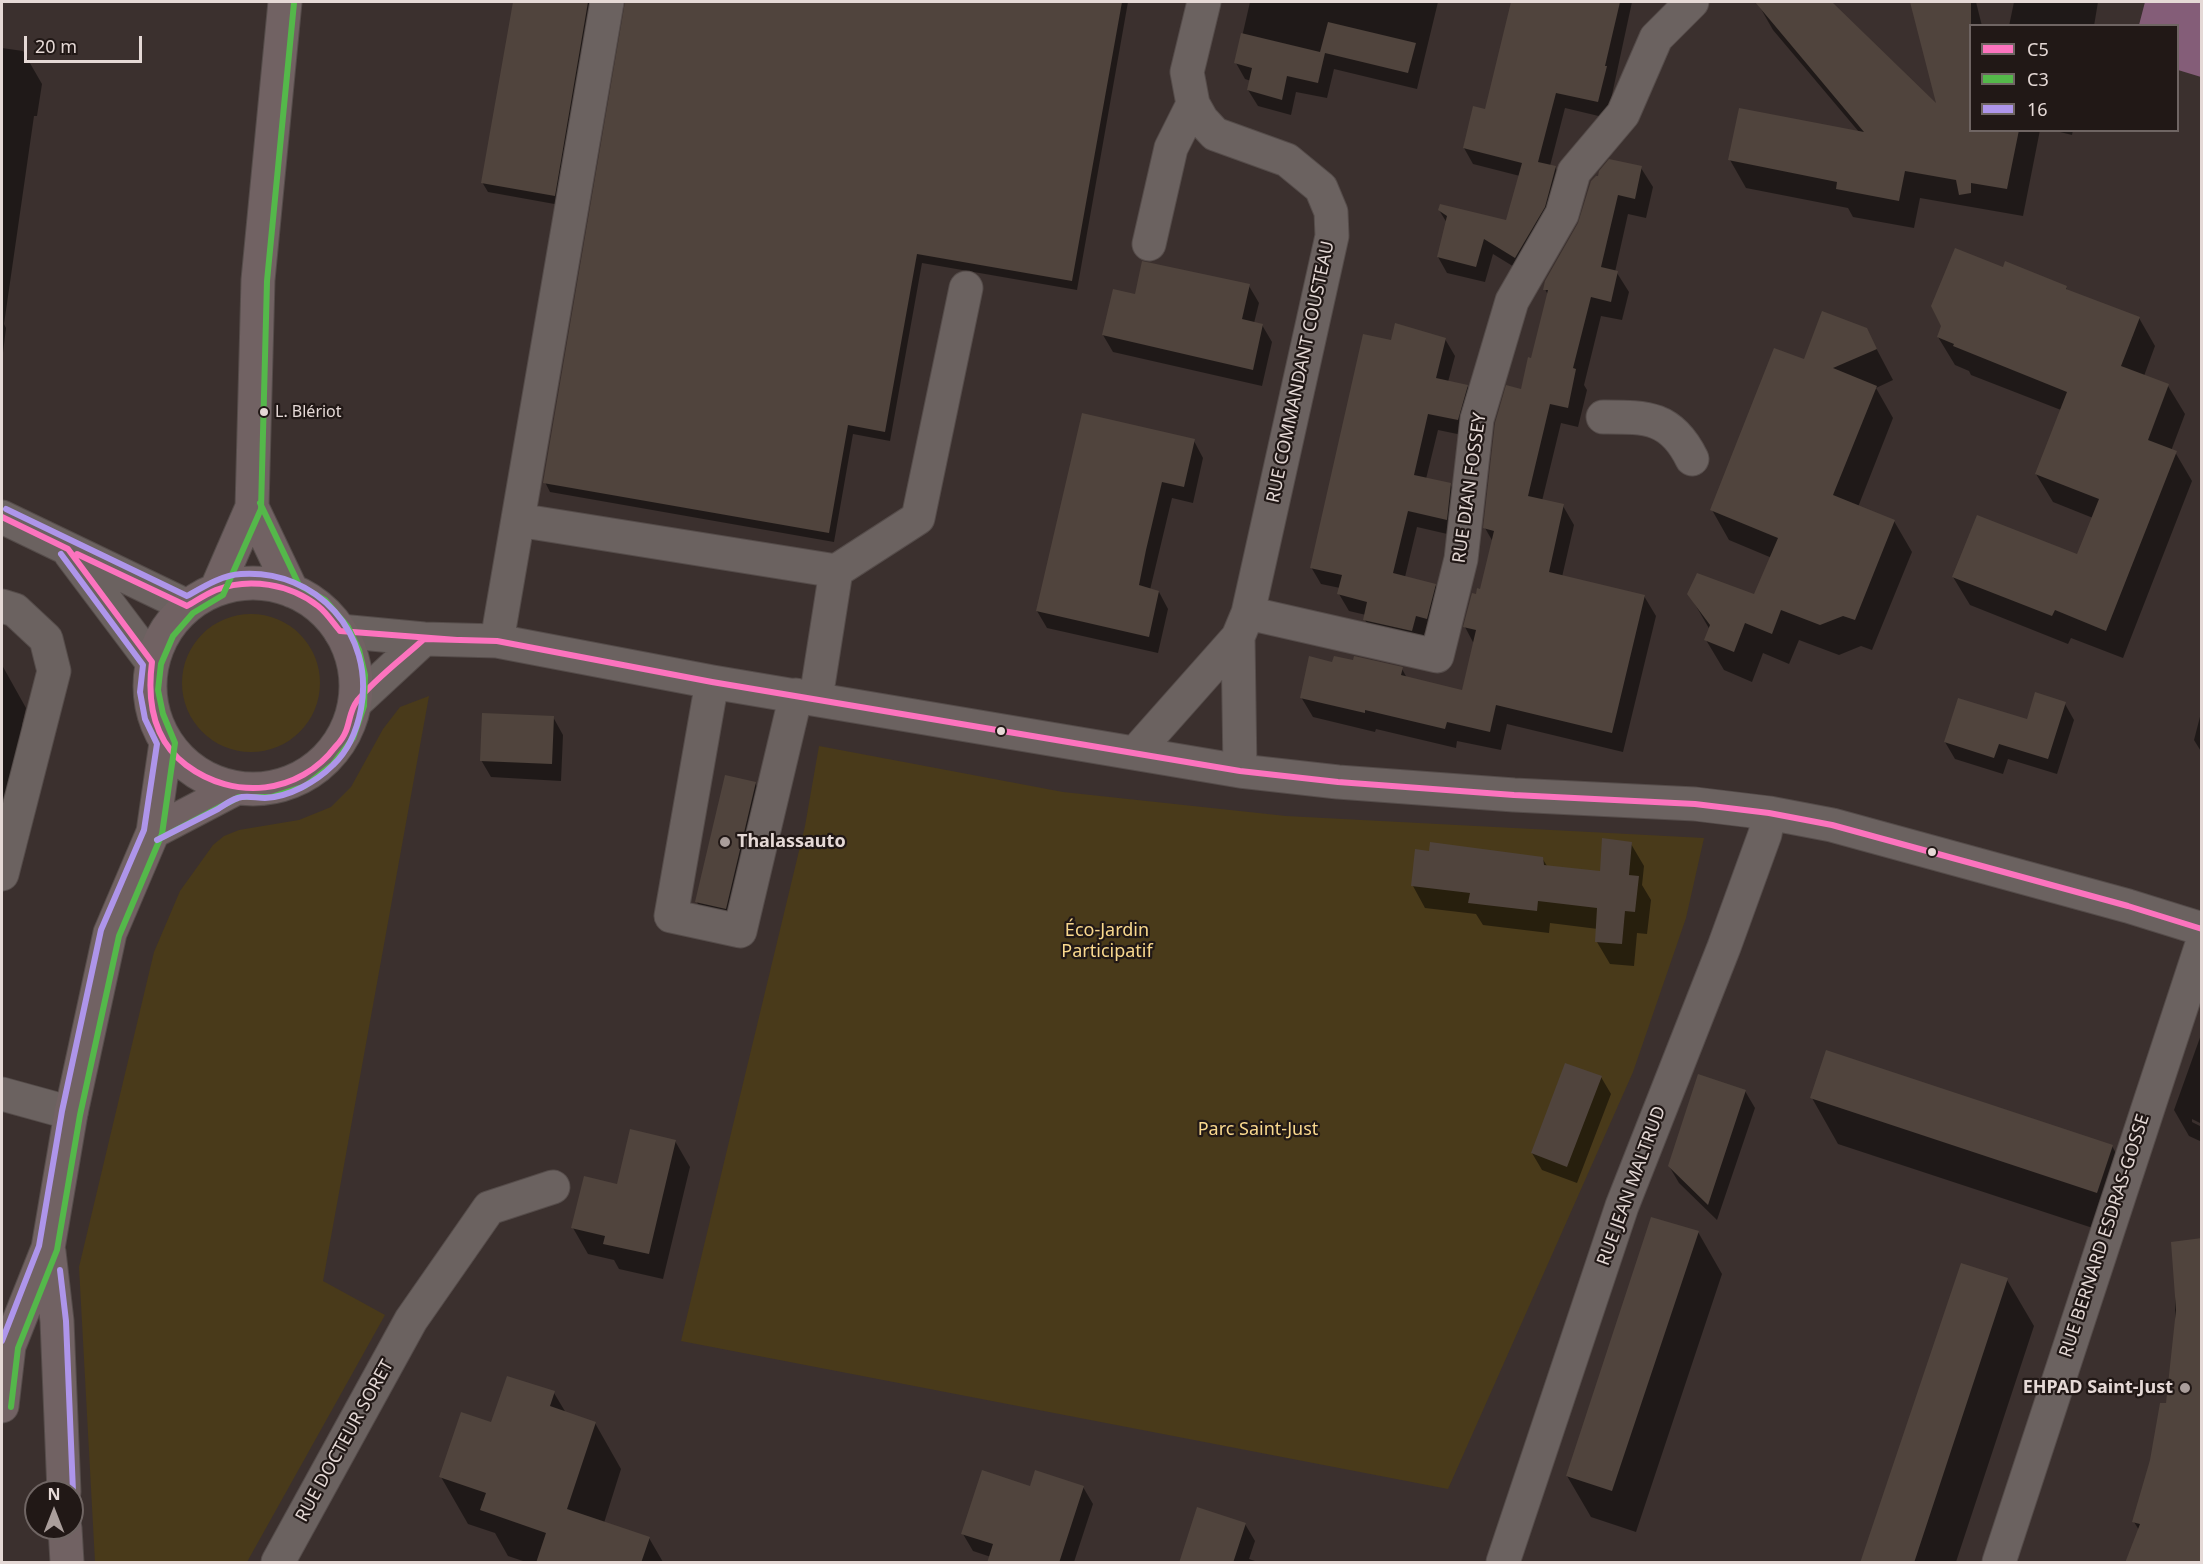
<!DOCTYPE html>
<html>
<head>
<meta charset="utf-8">
<style>
	body { margin:0 }
	#map { position:relative; width:2203px; height:1564px; overflow:hidden; background:#3b302e; font-family:"Noto Sans",sans-serif }
	canvas { display:block }
	.frame { position:absolute; inset:0; border:3px solid #e5d9d6; pointer-events:none }
	.legend { position:absolute; left:1969px; top:24px; width:210px; height:108px; box-sizing:border-box; background:#211816; border:2px solid #6f6563; margin:0; padding:8px 10px; list-style:none; font-size:18px; color:#e5d9d6 }
	.legend li { display:flex; align-items:center; gap:12px; height:30px }
	.legend b { width:30px; border:2px solid #6f6563 }
	.north { position:absolute; left:24px; top:1480px; width:60px; height:60px; box-sizing:border-box; background:#211816; border:2px solid #6f6563; border-radius:50%; rotate:0deg; font-size:16px; font-weight:700; line-height:24px; text-align:center; color:#e5d9d6 }
	.north::after { content:''; display:block; margin:auto; width:21px; height:27px; background:#aa9e9b; clip-path:polygon(50% 0,100% 100%,50% 72%,0 100%) }
	.scale { position:absolute; left:24px; top:36px; width:118px; height:27px; box-sizing:border-box; border:3px solid #e5d9d6; border-top:0; padding-left:8px; font-size:18px; line-height:21px; white-space:nowrap; color:#e5d9d6; -webkit-text-stroke:4px #211816; paint-order:stroke }
</style>
</head>
<body>
<div id="map">
<canvas width="2203" height="1564"></canvas>
<div class="frame"></div>
<ul class="legend">
<li><b style="height:8px;background:#fc73be"></b>C5</li>
<li><b style="height:8px;background:#54b84a"></b>C3</li>
<li><b style="height:8px;background:#ae95ea"></b>16</li>
</ul>
<div class="north">N</div>
<div class="scale">20 m</div>
</div>
<script>
const context = document.querySelector('canvas').getContext('2d');
context.lineJoin = 'round';
function fill(path, color) {
  context.fillStyle = color;
  context.fill(path, 'evenodd');
}
function strokePath(path, color, width, dash) {
  context.strokeStyle = color;
  context.lineWidth = width;
  context.lineCap = dash ? 'butt' : 'round';
  context.setLineDash(dash || []);
  context.stroke(path);
}
function label(font, color, halo, rows, align = 'center') {
  context.font = font + ' "Noto Sans",sans-serif';
  context.lineWidth = 4.5;
  context.setLineDash([]);
  context.textBaseline = 'middle';
  context.strokeStyle = halo;
  context.fillStyle = color;
  for (const [text, x, y, turn = 0] of rows) {
    context.save();
    context.translate(x, y);
    context.rotate((+turn || 0) * Math.PI / 180);
    context.textAlign = isNaN(turn) ? turn : align;
    if (halo) context.strokeText(text, 0, 0);
    context.fillText(text, 0, 0);
    context.restore();
  }
}
fill(new Path2D(`
	M182 683a69 69 0 1 1 138 0a69 69 0 1 1-138 0Z
	M429,696L323,1281L385,1315L247,1562H95L79,1267L154,952L180,891L213,845L224,836L239,830L299,820L331,807L351,787L383,729L400,707Z
	M819,746L1063,792L1286,816L1704,838L1686,918L1633,1072L1448,1489L681,1341L805,826Z`), '#493a1a');
fill(new Path2D(`
	M2145,2H2201V77L2178,70V26L2139,25Z`), '#845d78');
fill(new Path2D(`
	M514,2H597L560,205L488,192L482,182Z
	M627,2H1128L1077,290L922,263L890,441L853,434L834,542L550,492L545,482Z
	M1250,2H1438L1417,89L1334,69L1327,98L1296,92L1291,115L1258,106L1248,90L1251,81L1245,79L1236,63Z
	M1561,2H1632L1607,118L1565,108L1550,166L1555,167L1565,183L1524,273L1493,254L1485,282L1447,273L1438,257L1447,223L1439,210L1507,222L1520,176L1473,164L1464,148L1486,111L1558,15Z
	M1757,2H1830L1939,107L1912,2H1976L1982,26H1970V130H2040L2023,216L1920,198L1914,228L1853,217L1848,208L1746,188L1730,160L1859,132L1773,30Z
	M2014,2H2098L2094,26H2009Z
	M2,48L23,51L42,84L37,116H34L4,324L6,328L2,361Z
	M2052,130H2073L2072,135Z
	M1641,168L1653,187L1646,218L1628,214L1615,272L1617,273L1629,292L1622,320L1601,316L1584,385L1587,390L1578,427L1561,423L1542,501L1563,506L1574,525L1562,577L1644,596L1656,616L1623,752L1507,724L1501,750L1457,741L1456,748L1376,729L1375,732L1313,717L1301,697L1333,663L1402,669L1407,678L1463,692L1474,644L1465,627L1477,596L1481,590L1493,542L1485,528L1522,391L1532,360L1548,295L1545,289L1580,224Z
	M2004,269L2066,288L2069,292L2139,318L2155,346L2144,376L2168,386L2185,414L2171,451L2175,452L2192,481L2123,658L2071,638L2068,644L1970,605L1953,577L2078,556L2093,518L2053,502L2036,474L2061,410L1971,375L1969,371L1955,365L1938,337Z
	M1249,286L1259,303L1254,323L1262,325L1272,342L1262,386L1113,352L1103,335L1136,295Z
	M1866,329L1893,380L1876,388L1893,418L1858,507L1894,521L1912,552L1872,650L1861,646L1839,655L1799,640L1789,664L1763,653L1752,682L1724,670L1706,640L1710,630L1689,594L1755,596L1772,558L1729,540L1712,510L1804,361Z
	M1445,339L1455,356L1448,382L1467,386L1476,403L1467,436L1438,430L1426,479L1450,484L1460,501L1456,536L1417,527L1405,577L1435,585L1444,602L1436,635L1425,632L1421,647L1374,636L1365,620L1366,615L1349,611L1339,594L1340,588L1321,584L1311,567L1392,341Z
	M1194,441L1203,458L1193,503L1172,498L1150,590L1159,592L1168,609L1158,653L1047,628L1037,611Z
	M2,665L26,708L22,725L46,768L27,846L11,841L2,879Z
	M2065,704L2074,720L2057,774L2008,759L2003,774L1955,759L1945,742L2028,721Z
	M2202,709V753L2194,740Z
	M553,717L563,735L561,781L491,777L481,760Z
	M755,783L760,791L730,916L701,910L697,902Z
	M1631,844L1644,866L1642,885L1651,900L1647,934L1637,933L1634,966L1610,964L1597,942L1598,929L1550,923L1549,933L1483,925L1476,914L1425,908L1413,886L1542,858L1547,866L1601,873Z
	M2202,1032V1124L2192,1119V1122L2202,1127V1142L2189,1136L2174,1110Z
	M1601,1077L1611,1094L1577,1183L1542,1170L1532,1153Z
	M1745,1091L1755,1108L1717,1220L1679,1183L1669,1166Z
	M1812,1098L2112,1146L2138,1193L2123,1238L1838,1144Z
	M675,1141L690,1167L663,1279L619,1269L614,1260L588,1254L573,1228L618,1186Z
	M1698,1232L1722,1274L1636,1532L1591,1517L1567,1476Z
	M2202,1240V1562H2126L2139,1530L2134,1522L2151,1460L2162,1404L2168,1405L2175,1345V1271L2172,1243Z
	M2007,1280L2034,1326L1956,1562H1861Z
	M554,1393L566,1413L595,1423L621,1469L604,1523L649,1538L663,1562H526L508,1556L495,1533L468,1524L441,1477L492,1424Z
	M1083,1487L1093,1504L1074,1562H989L991,1557L973,1551L963,1534L1031,1488Z
	M1245,1524L1255,1541L1249,1559L1258,1562H1180Z`), '#0007');
fill(new Path2D(`
	M513,2H588L555,196L481,183Z
	M625,2H1122L1072,281L917,254L885,432L848,425L829,533L543,483Z
	M1511,2H1620L1605,66H1607L1598,102L1556,93L1538,162L1556,166L1545,207L1515,258L1484,239L1476,267L1437,257L1447,216L1438,210L1440,204L1506,220L1522,163L1463,148L1473,106L1485,109Z
	M1755,2H1832L1936,103L1910,2H1971V130H2019L2007,189L1971,183V193L1959,195L1956,180L1905,171L1899,201L1836,189L1837,182L1728,160L1739,108L1864,132Z
	M1328,22L1416,43L1408,73L1325,53L1318,83L1287,76L1282,100L1247,90L1252,68L1234,63L1241,33L1320,52Z
	M1609,159L1642,166L1635,199L1618,195L1601,267L1618,271L1611,302L1591,297L1573,368L1576,369L1568,408L1550,404L1528,496L1564,504L1549,572L1645,595L1612,733L1496,705L1490,732L1447,722L1445,729L1365,710V713L1300,698L1309,656L1332,662L1334,656L1353,660L1354,656L1403,667L1401,675L1462,690L1476,630L1463,627L1472,593L1476,594L1477,588L1480,589L1494,531L1483,528L1495,423L1506,385L1521,389L1528,357L1531,358L1548,290H1543L1545,281L1578,223L1591,181L1596,176H1598L1599,171Z
	M1955,248L2003,267L2005,261L2067,286L2066,289L2140,317L2121,366L2169,384L2148,440L2177,451L2106,631L2055,610L2052,616L1952,577L1977,515L2077,554L2099,499L2035,474L2067,392L1953,346L1954,344L1937,337L1941,326L1931,306Z
	M1142,261L1250,284L1242,319L1263,324L1253,370L1102,335L1113,289L1135,294Z
	M1822,311L1867,328L1877,349L1833,368L1877,386L1833,495L1895,520L1855,620L1843,616L1820,625L1781,610L1772,634L1745,623L1734,652L1704,640L1710,625L1687,594L1697,573L1754,594L1778,538L1710,510L1774,348L1804,359Z
	M1395,323L1446,338L1436,378L1468,385L1458,420L1428,414L1414,475L1451,483L1447,520L1408,511L1393,573L1436,584L1427,619L1416,616L1412,631L1363,620L1367,602L1337,594L1342,575L1310,568L1363,334L1391,340Z
	M1082,413L1195,439L1184,487L1162,482L1146,550L1139,585L1159,591L1149,637L1036,611Z
	M2035,692L2066,702L2048,759L1999,744L1994,758L1944,742L1958,698L2027,719Z
	M482,713L554,716L552,764L480,761Z
	M725,775L756,782L726,909L695,902Z
	M1602,838L1632,842L1629,875L1639,876L1635,912L1625,911L1622,944L1595,942L1597,908L1538,901L1537,911L1468,903L1470,893L1411,886L1415,849L1429,851L1430,842L1543,857L1544,865L1600,871Z
	M1826,1050L2113,1145L2097,1193L1810,1098Z
	M1565,1063L1602,1076L1567,1167L1531,1153Z
	M1698,1074L1746,1090L1708,1205L1668,1166Z
	M630,1129L676,1140L649,1254L603,1244L605,1236L571,1228L584,1176L617,1184Z
	M1651,1217L1699,1231L1612,1491L1566,1476Z
	M2202,1238V1563H2125L2140,1524L2132,1522L2150,1460L2160,1403H2166L2176,1310L2171,1242Z
	M1961,1263L2008,1278L1914,1563H1860Z
	M507,1376L555,1391L550,1406L596,1422L567,1509L650,1537L641,1563H536L546,1533L480,1510L486,1493L439,1477L461,1412L491,1422Z
	M982,1470L1030,1486L1035,1470L1084,1486L1059,1563H987L993,1544L961,1534Z
	M1197,1507L1246,1523L1233,1563H1179Z`), '#50443d');
const minor = new Path2D(`
	M1149,244L1171,148L1193,104
	M1603,417C1646,417 1671,416 1692,459
	M2,517L187,606
	M518,520L836,571
	M70,553L152,662
	M2,606L15,610L46,639L54,671L2,874
	M1248,613L1437,656L1461,559L1477,419L1512,301L1562,214L1574,172L1623,114L1656,38L1692,2
	M340,631L424,639L497,641L712,682L1240,771L1338,782L1514,795L1695,804L1769,813L1832,825L2128,906L2202,929
	M1238,637L1240,771
	M497,641L607,2
	M712,682L671,916L740,931L796,695
	M816,698L836,571L918,518L966,288
	M355,703L424,639
	M1135,753L1238,637L1248,613L1332,236L1331,212L1321,188L1287,160L1215,134L1202,120L1193,104L1187,72L1204,2
	M2,1094L71,1113
	M278,1562L411,1320L489,1208L553,1187
	M1503,1562L1622,1206L1724,947L1765,834L1769,813
	M1999,1562L2202,944`);
const major = new Path2D(`
	M252,507L292,591
	M150 686a103 103 0 1 1 206 0a103 103 0 1 1-206 0Z
	M216,590L252,507L258,280L285,2
	M153,832L237,788
	M49,1252L57,1321L64,1492
	M2,1406L9,1346L48,1248L71,1113L110,933L153,832L166,743
	M65,1528L67,1562`);
strokePath(minor, '#554c4a', 35);
strokePath(major, '#554c4a', 35);
strokePath(minor, '#6b6260', 33);
strokePath(major, '#716263', 33);
strokePath(new Path2D(`
	M2,517L68,549L152,662C147,701 153,740 186,765C234,801 299,795 336,746C340,742 344,736 346,731C350,721 350,710 357,701C376,678 402,659 424,639L497,641L712,682L1240,771L1338,782L1514,795L1695,804L1769,813L1832,825L2128,906L2202,929
	M77,554L187,606C196,601 206,594 216,590C249,577 290,584 318,606C327,613 333,623 340,631L457,640`), '#fc73be', 6);
strokePath(new Path2D(`
	M157,840L239,797H271L305,786L333,764L353,738L364,706L365,675L359,650L348,627L325,600L299,585L260,503
	M11,1407L18,1348L57,1250L80,1115L119,936L162,834L175,743L163,714L158,690L161,664L173,636L193,613L223,595L261,509L267,281L294,3`), '#54b84a', 6);
strokePath(new Path2D(`
	M6,509L187,596C203,587 222,575 241,574C317,569 375,634 361,709C357,730 349,750 333,765C316,782 289,797 265,798C256,798 246,795 238,798C231,800 224,805 218,809C198,819 177,830 157,840
	M60,1270L66,1321L73,1492
	M2,1341L39,1246L62,1111L101,930L144,830L157,744L145,719L140,692L143,665L61,554`), '#ae95ea', 6);
for (const [x, y, r, color] of [
	[264,412,5,"#e5d9d6"],
	[1001,731,5,"#e5d9d6"],
	[725,842,6,"#aa9e9b"],
	[1932,852,5,"#e5d9d6"],
	[2185,1388,6,"#aa9e9b"]
]) {
  const dot = new Path2D();
  dot.arc(x, y, r, 0, 2 * Math.PI);
  context.fillStyle = color;
  context.fill(dot);
  strokePath(dot, '#211816', 2);
}
label('16px', '#e5d9d6', '#211816', [
	["L. Blériot",275,412]
], 'left');
label('18px', '#e5d9d6', '#211816', [
	["RUE COMMANDANT COUSTEAU",1301,372,-78],
	["RUE DIAN FOSSEY",1470,488,-82],
	["RUE JEAN MALTRUD",1632,1186,-70],
	["RUE BERNARD ESDRAS-GOSSE",2105,1236,-72],
	["RUE DOCTEUR SORET",345,1441,-61]
]);
label('bold 18px', '#e5d9d6', '#211816', [
	["Thalassauto",737,842],
	["EHPAD Saint-Just",2173,1388,"right"]
], 'left');
label('18px', '#f9d88e', '#211816', [
	["Éco-Jardin",1107,931],
	["Participatif",1107,952],
	["Parc Saint-Just",1258,1130]
]);
</script>
</body>
</html>
